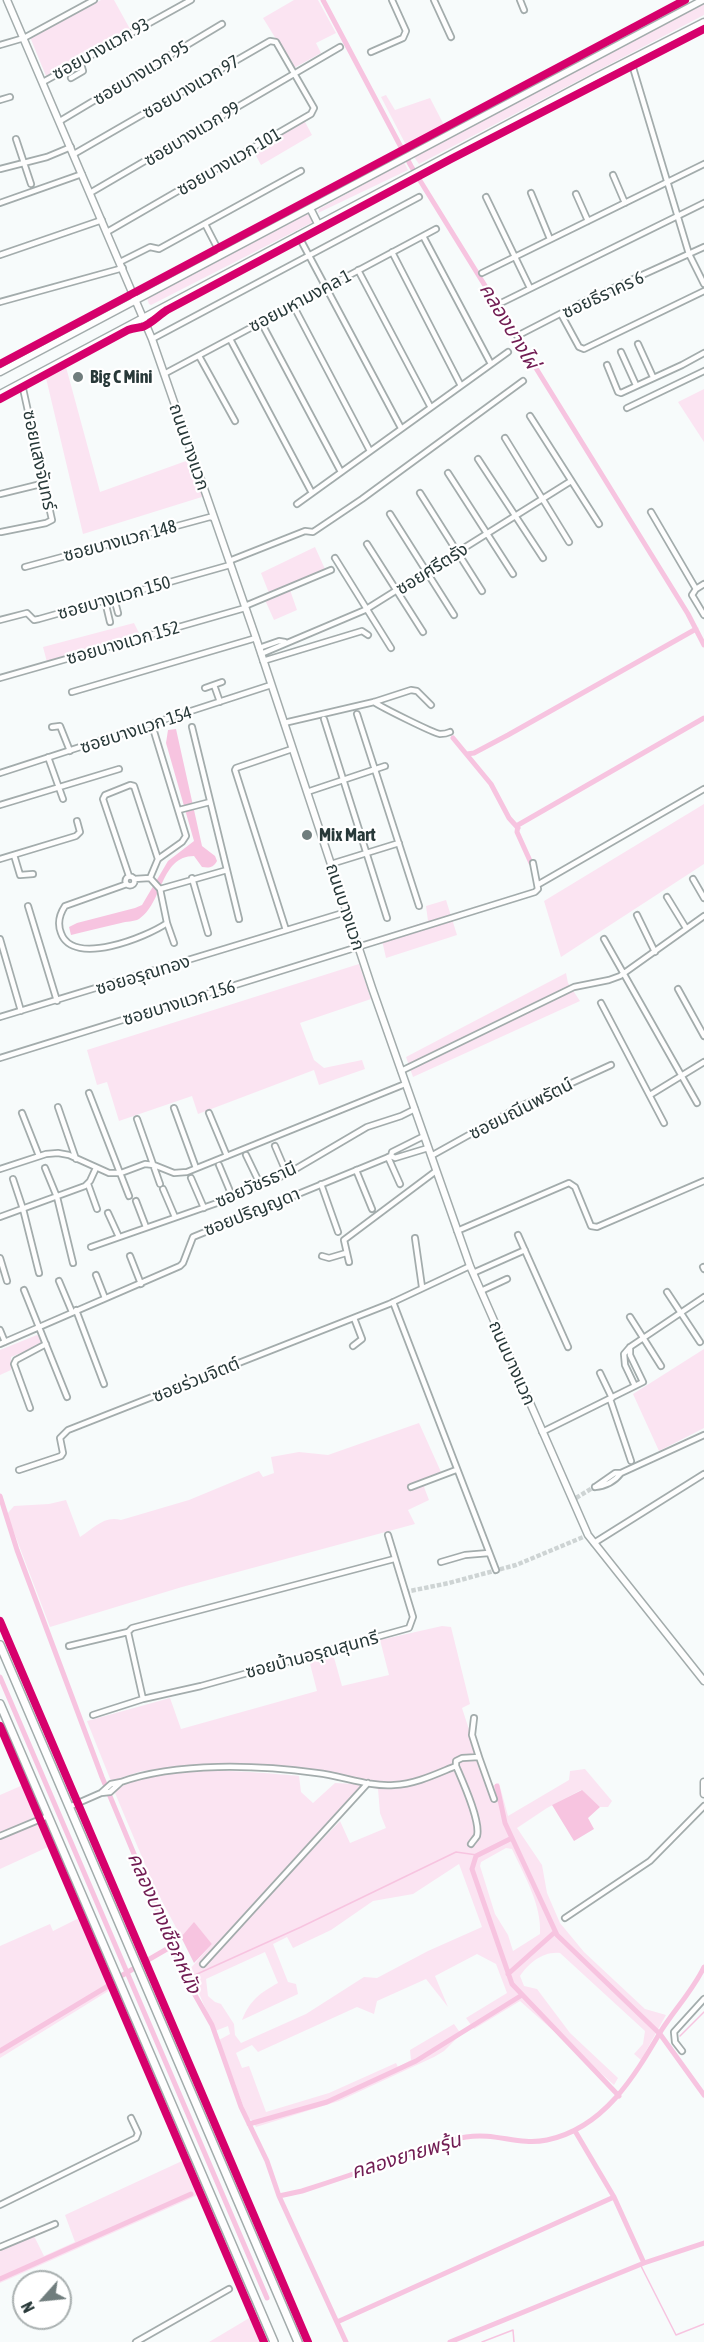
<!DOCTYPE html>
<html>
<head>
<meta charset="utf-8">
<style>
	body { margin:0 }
	#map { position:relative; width:704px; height:2342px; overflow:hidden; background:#f7fbfb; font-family:"Asap Condensed",sans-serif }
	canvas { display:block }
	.north { position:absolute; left:12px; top:2270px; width:60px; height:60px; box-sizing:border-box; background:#fff; border:2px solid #a9b0b0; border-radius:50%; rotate:243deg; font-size:16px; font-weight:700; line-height:24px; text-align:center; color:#283939 }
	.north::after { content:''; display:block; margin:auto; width:21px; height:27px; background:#707d7d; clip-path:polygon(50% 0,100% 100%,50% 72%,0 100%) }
</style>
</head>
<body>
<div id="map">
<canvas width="704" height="2342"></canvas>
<div class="north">N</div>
</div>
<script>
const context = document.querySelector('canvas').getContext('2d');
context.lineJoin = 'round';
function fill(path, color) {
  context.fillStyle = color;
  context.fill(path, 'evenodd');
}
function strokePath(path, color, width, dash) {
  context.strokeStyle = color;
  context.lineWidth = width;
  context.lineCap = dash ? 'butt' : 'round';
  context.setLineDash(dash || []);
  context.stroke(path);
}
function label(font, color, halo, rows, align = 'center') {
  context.font = font + ' "Asap Condensed","Noto Sans Thai",sans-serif';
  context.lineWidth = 4.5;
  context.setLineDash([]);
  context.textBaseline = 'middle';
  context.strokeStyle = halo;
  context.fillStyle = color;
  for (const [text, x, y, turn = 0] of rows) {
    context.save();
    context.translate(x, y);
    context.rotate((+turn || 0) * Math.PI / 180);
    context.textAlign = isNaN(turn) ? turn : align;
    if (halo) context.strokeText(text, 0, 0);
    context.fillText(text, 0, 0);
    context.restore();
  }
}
fill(new Path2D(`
	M101,0H114L130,29L46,76L30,37Z
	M294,0H318L336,33L316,43L321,53L294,68L263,18Z
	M704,4V15L419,164L414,157Z
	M386,95L395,110L430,98L444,125L406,145L381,97Z
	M304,120L312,135L261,165L253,150Z
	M404,162L408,170L318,213L319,209Z
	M309,211L313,222L151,305L149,304L147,298L151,295Z
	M66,367L100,492L186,461L205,496L83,534L46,378Z
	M704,389V442L678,402Z
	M315,547L325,569L269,593L261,573Z
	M290,590L297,610L274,620L265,600Z
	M134,623L140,635L47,662L43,647Z
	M704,804V864L561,957L544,901Z
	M446,900L457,935L386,958L381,936L428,921L426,906Z
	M359,964L371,999L300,1023L314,1060L324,1068L362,1060L365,1069L319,1085L314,1070L198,1114L192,1096L119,1121L107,1082L97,1085L87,1050Z
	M566,973L568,983L580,1001L413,1077L406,1057Z
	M37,1335L40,1336L42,1345L11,1357V1370L0,1375V1350Z
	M704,1349V1428L659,1451L633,1394Z
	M419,1423L441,1472L424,1487L429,1500L408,1510L415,1524L182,1587L50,1627L7,1514L14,1506L49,1504L66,1500L80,1537C93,1529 104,1515 121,1520L189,1500L259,1471L263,1477L274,1473L271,1457L299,1452L328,1455Z
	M442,1626L451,1627L470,1704L462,1708L488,1788L499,1783L508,1816L569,1780L570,1771L585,1769L612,1801L608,1807H600L581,1790L547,1808L517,1828L542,1865L547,1893L560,1923L584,1952L645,2009L666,2015L641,2060L634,2054L643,2044L645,2031L560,1953C543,1951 529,1963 520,1976L524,1986L537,1989L570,2033L618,2078L614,2085L520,2001L474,2029L466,2018L507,1993L496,1964L477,1954L435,1976L448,2007L426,1979L377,2001L374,2014L357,2007L258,2052L252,2045L236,2053L242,2068L249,2066L266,2112L329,2093L396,2063L398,2067L411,2060L410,2050L454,2024L461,2034L444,2051L434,2057L339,2101L256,2127L252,2120L248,2119L219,2040L230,2034L228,2026L215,2031L189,1970L212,1944L194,1923L181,1937L155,1888L115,1793C144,1759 257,1773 299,1776L301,1792L313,1803L335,1783L355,1784L261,1765L185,1766L142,1771L111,1781L87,1721L170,1698L181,1729L317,1691L309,1660L333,1654L342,1686L389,1675L380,1640ZM362,1786L378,1789L380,1813L386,1828L350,1843L340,1821L246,1919L227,1935ZM506,1848L512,1849C524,1875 542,1905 540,1934L513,1951L508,1935L495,1914L480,1866L481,1862ZM459,1864L482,1927L428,1951L377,1978L364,1977L306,2014L241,2043L235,2035L234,2024L221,2004L215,2002L208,1996L206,1979L265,1952L278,1983C260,1993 250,2000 242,2020L298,1994L296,1984L288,1982L273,1944L287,1937L293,1948L331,1930L373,1901L413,1894Z
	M23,1785L48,1847L0,1869V1795Z
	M79,1918L110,1990L0,2058V1946L50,1924L53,1931Z
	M182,2161L198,2195L0,2283V2243L31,2230L44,2256L75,2242L65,2215Z
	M251,2317L260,2342H209Z`), '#fbe4f2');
fill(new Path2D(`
	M176,729L202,846L215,856L217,861C213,868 209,868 202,867L194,856C160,856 163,904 139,919C134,922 126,921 121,923C104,927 87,931 71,935L69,927L77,923L135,908L142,905L168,861L194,841L166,743L168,730Z
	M582,1790L600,1807L588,1818L594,1829L574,1841L552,1805Z
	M194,1922L212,1944L194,1963L181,1937Z`), '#f7c4e0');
strokePath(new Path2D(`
	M186,1979L301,1927L456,1852L477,1855
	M680,2036L704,2012
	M640,2264L676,2335L704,2324
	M482,2342L513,2330L514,2342`), '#f7c4e0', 1.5);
strokePath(new Path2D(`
	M323,0L411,166L688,614L704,645
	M453,738L491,784L509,818L518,828
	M467,754L474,753L508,735L696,629
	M531,863L517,832L518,825L704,718
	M0,1496L17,1550L102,1777L186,1979L212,2025L241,2107L267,2161L279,2196L346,2342
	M0,1677L267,2298
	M497,1786L505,1823L557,1935L660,2034L704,2095
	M512,1838L476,1856L472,1869L512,1984L619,2096
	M148,1960L172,1946
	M508,1974L555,1932
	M121,1976L133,1969
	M0,2051L108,1986
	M249,2124L327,2102L416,2061L522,1995
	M575,2131L614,2197L644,2263
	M279,2196L302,2191C336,2180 371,2168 405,2156C425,2149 446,2140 466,2137C496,2132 518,2146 547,2140C604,2128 634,2077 661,2031C675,2009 693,1990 704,1967
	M0,2279L191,2194
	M337,2322L614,2197
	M450,2342L644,2263L704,2243`), '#f7c4e0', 5);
strokePath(new Path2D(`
	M576,1498L594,1487
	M405,1592L449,1583L516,1565L588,1535`), '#ced4d4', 4.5, [4.5, 2]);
const street = new Path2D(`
	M434,0L451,37
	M520,0L524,10
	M0,45L24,38L94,0
	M371,52L403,38L406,31L392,0
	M631,61L689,254L704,284
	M71,78L83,71L80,61
	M43,82L191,0
	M0,100L10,97
	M60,121L222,24
	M16,139L31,184
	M74,154L270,41L276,42L314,108L311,114L107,232
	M0,169L47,157L71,147
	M613,175L625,203
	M90,193L340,47
	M531,193L550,239
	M576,194L588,221
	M486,197L530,288
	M0,203L82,174
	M205,224L221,255
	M298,235L401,428
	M423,236L491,364
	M392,252L460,384
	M0,255L102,220
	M120,262L150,247L159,249L301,171
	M358,270L430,406
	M482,273L704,164
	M0,302L123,268
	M503,302L704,203
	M293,305L370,451
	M561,314L579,347L584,349L704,291
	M261,322L341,472
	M517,336L585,301L704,247
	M152,339L419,197
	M230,339L312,493
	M638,344L653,377
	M621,352L636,385
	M199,356L235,421
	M607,365L618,392L621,393L682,365L704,353
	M164,374L436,229
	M627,408L704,371
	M530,416L599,524
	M505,438L569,542
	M478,459L543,558
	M448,473L513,574
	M420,493L482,591
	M0,494L45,483
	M297,504L508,352
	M651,512L696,589L704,584
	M390,514L454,615
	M1,532L46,523L52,520L22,384
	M367,544L423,632
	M335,558L391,648
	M229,561L305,531L313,532L362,499L523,381
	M25,567L210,517L214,518
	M696,589L692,595L704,615
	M114,598L118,613
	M105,601L110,622
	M245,606L331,570
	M0,620L27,613L34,620L39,619L230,565
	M259,648L279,641L285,642
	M261,654L365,610L571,481
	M263,661L362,631L368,635
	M0,678L245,608
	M214,685L220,702
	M205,688L222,682
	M72,692L256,638
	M374,702C381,707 433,733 440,734C442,734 448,733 450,732
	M357,714L419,906
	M324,719L387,918
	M284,723L374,702L411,690L417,691L431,705
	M152,725L186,836L182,842L158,859L150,878L160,889L227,870
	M52,727L60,726L70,751
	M192,727L239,919
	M48,757L63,799
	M0,773L271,685
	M307,792L385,766
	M0,805L119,769
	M179,810L210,802
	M14,855L20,875L33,874
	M0,859L76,836L80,832L77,821
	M331,864L399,843
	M129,876L103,799L105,795L130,785L134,786L158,859
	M125.5 881a4.5 4.5 0 1 1 9 0a4.5 4.5 0 1 1-9 0Z
	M192,878L208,933
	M134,879L150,878
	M693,879L704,898
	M127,884L65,906C59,915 57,923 61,933C73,967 147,937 167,923L160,889
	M539,884L704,789
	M667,897L686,928
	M28,906L57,1001
	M637,915L655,952
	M167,923L174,943
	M286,930L235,770L236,768L292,749
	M0,939L21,1011
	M604,939L697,1103
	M678,989L704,1036
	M601,1003L664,1123
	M0,1017L346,912
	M0,1058L535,892L538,889L533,863
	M401,1071L574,987L609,980L620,976L704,916
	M89,1093L129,1196
	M650,1095L704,1062
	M58,1107L76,1159
	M174,1108L196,1168
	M22,1113L39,1156
	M209,1113L227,1156
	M137,1119L160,1184
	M275,1146L287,1174
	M246,1155L260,1184
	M391,1156L395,1158L428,1148
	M431,1156L519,1107L611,1065
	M388,1157L400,1184
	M219,1165L232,1196
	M45,1168L57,1197L73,1263
	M0,1169L46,1154L58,1153L69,1155L109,1173H121L145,1164L154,1165L174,1173L187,1172L405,1084
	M356,1170L372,1209
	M191,1178L204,1208
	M13,1179L23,1209L39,1273
	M88,1184L97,1209
	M321,1184L338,1232
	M163,1189L175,1217
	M136,1201L146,1227
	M108,1213L119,1237
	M0,1217L85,1186L90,1181L96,1168
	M457,1231L569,1183L575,1187L591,1226L597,1227L704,1181
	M518,1235L568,1347
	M415,1238L422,1287
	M91,1247L217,1203L287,1174L367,1127L401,1116L415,1109
	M130,1256L141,1284
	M322,1256L329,1258L346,1253
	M0,1258L7,1281
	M349,1262L344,1240L436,1171
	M703,1267L704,1269
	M473,1273L525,1250
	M96,1275L105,1298
	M59,1281L72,1312
	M24,1290L67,1397
	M481,1291L507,1279
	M667,1292L700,1342
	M393,1302L496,1570
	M76,1310L104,1384
	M630,1317L661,1366
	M0,1330L5,1342
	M0,1344L180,1266L183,1263L193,1237L391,1156L392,1152L424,1136
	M353,1346L362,1339L354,1318
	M600,1373L612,1398
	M635,1386L625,1365L624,1354L630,1347L704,1297
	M610,1399L631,1461
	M30,1408L14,1364L16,1360L46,1344
	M542,1432L643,1382L630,1355V1347
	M19,1470L61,1456L63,1453L60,1438L68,1430L389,1304L470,1266
	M411,1487L456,1470
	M595,1487C605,1486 615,1481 621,1473L704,1435
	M595,1487L615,1473H621
	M594,1543L704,1474
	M441,1562L465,1555L489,1553
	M69,1646L128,1632
	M143,1699L128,1632L132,1628L394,1559
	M93,1715L143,1699L201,1686L409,1628L413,1617L388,1535
	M474,1718L472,1735L479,1757
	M456,1766C462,1780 481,1821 477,1836C475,1839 473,1841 471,1844
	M121,1782C177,1762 258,1765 317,1773C343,1776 369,1787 394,1785C416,1784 436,1774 456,1766V1761L462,1758L479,1757L494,1799
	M69,1807L101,1793L111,1784L121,1782L110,1792L101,1793
	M0,1836L48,1816
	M565,1918L650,1861L704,1806
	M203,1964L368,1783
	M682,2051L675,2042L674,2032L704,1999
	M0,2205L136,2138L138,2133L131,2118
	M0,2247L55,2224
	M136,2342L229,2289`);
const secondary = new Path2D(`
	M7,0L152,339L256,638L372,988L470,1266L588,1535L704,1681
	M310,208L318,224
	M0,372L703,0
	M0,394L596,77L704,22
	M704,1782V1794`);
const primary = new Path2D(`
	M0,1645L298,2342
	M0,1704L274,2342`);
strokePath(street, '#a3acac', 8);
strokePath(secondary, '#a3acac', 9);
strokePath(primary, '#a3acac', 10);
strokePath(street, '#fefefe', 4.5);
strokePath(secondary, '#fefefe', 6);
strokePath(primary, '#fefefe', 7);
strokePath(new Path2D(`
	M0,364L685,0
	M0,399L128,330C133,328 137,328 142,327C150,325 159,315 167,310L451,159L704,29
	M0,1621L308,2342
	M0,1726L264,2342`), '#d6006c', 8);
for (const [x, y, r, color] of [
	[78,377,6,"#707d7d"],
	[307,835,6,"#707d7d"]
]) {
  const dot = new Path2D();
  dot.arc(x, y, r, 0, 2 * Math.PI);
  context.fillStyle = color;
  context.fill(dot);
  strokePath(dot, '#fff', 2);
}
label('18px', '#283939', '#fff', [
	["ซอยบางแวก 93",101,49,-29],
	["ซอยบางแวก 95",141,73,-31],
	["ซอยบางแวก 97",191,87,-30],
	["ซอยบางแวก 99",192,134,-31],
	["ซอยบางแวก 101",229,162,-30],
	["ซอยธีราคร 6",603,295,-25],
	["ซอยมหามงคล 1",300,301,-28],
	["ถนนบางแวก",189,447,71],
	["ซอยแสงจันทร์",39,460,78],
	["ซอยบางแวก 148",120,541,-15],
	["ซอยศรีตรัง",432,569,-32],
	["ซอยบางแวก 150",114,598,-16],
	["ซอยบางแวก 152",123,643,-16],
	["ซอยบางแวก 154",136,730,-18],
	["ถนนบางแวก",345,907,72],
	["ซอยอรุณทอง",143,975,-17],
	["ซอยบางแวก 156",179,1003,-17],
	["ซอยมณีนพรัตน์",521,1109,-27],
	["ซอยวัชรธานี",256,1185,-24],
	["ซอยปริญญดา",252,1212,-22],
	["ถนนบางแวก",512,1363,66],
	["ซอยร่วมจิตต์",196,1380,-22],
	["ซอยบ้านอรุณสุนทรี",312,1655,-15]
]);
label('bold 18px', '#283939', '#fff', [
	["Big C Mini",90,377],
	["Mix Mart",319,835]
], 'left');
label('italic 20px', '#711c53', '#fff', [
	["คลองบางไผ่",509,326,59],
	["คลองบางเชือกหนัง",164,1923,66],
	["คลองยายพรุ้น",406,2156,-17]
]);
</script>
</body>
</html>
